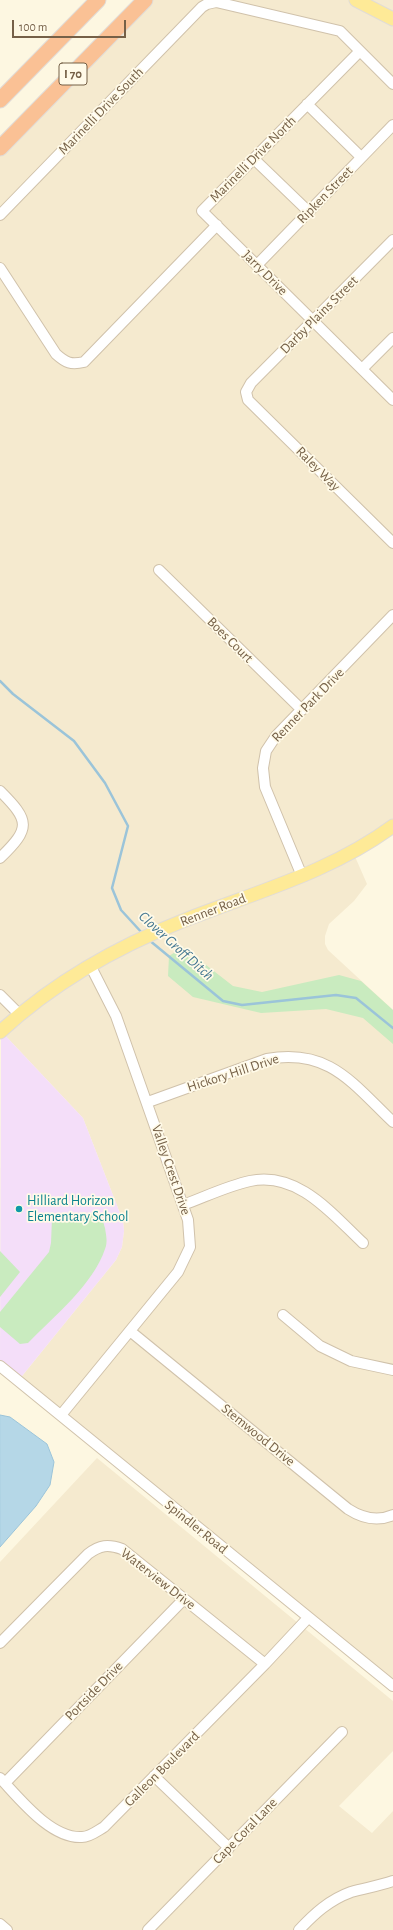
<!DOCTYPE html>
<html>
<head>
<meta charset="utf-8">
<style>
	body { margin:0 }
	#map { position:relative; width:393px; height:1930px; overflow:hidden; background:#fdf7e1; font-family:"Alegreya Sans",sans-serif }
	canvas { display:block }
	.scale { position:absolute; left:12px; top:20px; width:114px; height:18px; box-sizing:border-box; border:2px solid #756047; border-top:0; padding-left:5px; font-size:12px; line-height:14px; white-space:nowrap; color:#756047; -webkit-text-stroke:3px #fffae8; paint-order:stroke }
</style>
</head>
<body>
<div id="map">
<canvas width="393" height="1930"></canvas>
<div class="scale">100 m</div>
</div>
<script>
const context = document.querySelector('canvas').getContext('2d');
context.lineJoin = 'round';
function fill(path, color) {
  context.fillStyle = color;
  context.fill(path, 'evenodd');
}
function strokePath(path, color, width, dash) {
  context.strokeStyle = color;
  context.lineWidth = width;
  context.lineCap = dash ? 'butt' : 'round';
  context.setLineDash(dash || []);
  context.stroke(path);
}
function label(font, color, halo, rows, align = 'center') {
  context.font = font + ' "Alegreya Sans",sans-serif';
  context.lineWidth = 3.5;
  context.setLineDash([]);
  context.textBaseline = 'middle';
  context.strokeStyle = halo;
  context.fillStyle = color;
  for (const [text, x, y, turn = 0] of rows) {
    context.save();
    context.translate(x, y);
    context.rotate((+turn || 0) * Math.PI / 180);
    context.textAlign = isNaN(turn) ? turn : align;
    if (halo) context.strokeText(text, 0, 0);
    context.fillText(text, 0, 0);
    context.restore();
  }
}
fill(new Path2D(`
	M150,0H393V826L353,852L367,884L354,901L329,924L325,936V944L328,950L393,1010V1686L18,1381L116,1260L122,1247L124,1231L123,1221L83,1118L1,1031L0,1032V151Z
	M97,1458L393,1701V1751L339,1806L372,1833L393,1811V1930H0V1562Z`), '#f5eacf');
fill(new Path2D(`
	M1,1031L83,1118L123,1221L124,1231L122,1247L116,1260L18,1381L0,1366Z`), '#f4def9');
fill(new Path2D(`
	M183,947L233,986L262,992L339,975L361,981L393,1010V1044L363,1018L326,1009L261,1013L193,997L168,976L169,956Z
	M96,1213C103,1215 103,1222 105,1228C106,1235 108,1242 105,1249C93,1285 54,1316 28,1343L20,1344L0,1327V1312L49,1252L51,1243L52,1218Z
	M0,1251L20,1272L0,1297Z`), '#c9ebbf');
const water = new Path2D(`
	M0,1415L10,1417L47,1444L54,1462L50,1485L36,1506L0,1547Z`);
fill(water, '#b5d7e7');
strokePath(water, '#9bc4d9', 1);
strokePath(new Path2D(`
	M0,681L13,694L74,741L105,783L128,826L112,888L121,910L143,934
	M149,940L223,1001L242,1005L336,995L356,998L393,1028`), '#9bc4d9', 2.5);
const minor = new Path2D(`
	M360,51L202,211L393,400
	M307,104L361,157
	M254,159L309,212
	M0,215L202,7L207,4L216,2L340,31L393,84
	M393,240L251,383L246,392L248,400L393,543
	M257,265L393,125
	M0,268L56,354C66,363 71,365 84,362L217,225
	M362,369L393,338
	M159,570L302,710
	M0,791C30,821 31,828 0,858
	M302,876L265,787L263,768L266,751L276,736L393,615
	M0,995L19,1014
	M148,1102L267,1059C329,1048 352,1083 393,1122
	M183,1205C205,1197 227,1186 250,1181C298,1171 332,1214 363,1243
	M283,1315L320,1346L351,1361L393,1370
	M130,1331L348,1509C362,1518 377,1522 393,1515
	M0,1366L393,1686
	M61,1415L178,1272L190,1247L188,1220L116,1016L90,965
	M0,1643L88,1554C100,1545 108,1544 122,1549L265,1664
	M154,1776L229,1848
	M0,1778C20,1799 51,1839 82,1837C90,1837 97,1831 104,1827L265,1664L308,1618
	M5,1783L184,1599
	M0,1924L7,1930
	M148,1930L342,1732
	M299,1930C314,1914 329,1900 351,1892C365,1888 379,1886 393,1881`);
const major = new Path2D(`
	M356,0L393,19
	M0,1032C54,982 116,947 185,920C256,892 331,872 393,826`);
const highway = new Path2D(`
	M0,100L98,0
	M0,148L145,0`);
strokePath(minor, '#d0c2ab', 12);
strokePath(major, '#e1dcd7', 15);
strokePath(highway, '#e1dcd7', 17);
strokePath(minor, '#fff', 10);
strokePath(major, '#feea97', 13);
strokePath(highway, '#fac195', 15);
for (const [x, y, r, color] of [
	[19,1209,4,"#0f9aa8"]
]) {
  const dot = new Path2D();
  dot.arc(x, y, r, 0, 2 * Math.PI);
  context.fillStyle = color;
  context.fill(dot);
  strokePath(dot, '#fffae8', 1.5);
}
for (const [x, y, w] of [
	[73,74,28]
]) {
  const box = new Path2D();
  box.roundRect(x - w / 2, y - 11, w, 22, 3);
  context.fillStyle = '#fffae8';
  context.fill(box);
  strokePath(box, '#756047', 1);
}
label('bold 13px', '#756047', null, [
	["I 70",73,74]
]);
label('14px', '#756047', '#fffae8', [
	["Marinelli Drive South",101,111,-46],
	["Marinelli Drive North",253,159,-45],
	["Ripken Street",325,195,-46],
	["Jarry Drive",265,273,45],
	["Darby Plains Street",319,315,-45],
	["Raley Way",318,469,45],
	["Boes Court",230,640,45],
	["Renner Park Drive",308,705,-46],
	["Renner Road",213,910,-21],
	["Hickory Hill Drive",233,1073,-18],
	["Valley Crest Drive",171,1170,71],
	["Stemwood Drive",258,1435,39],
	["Spindler Road",196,1527,39],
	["Waterview Drive",158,1579,38],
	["Portside Drive",94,1691,-46],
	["Galleon Boulevard",162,1769,-45],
	["Cape Coral Lane",245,1831,-46]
]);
label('14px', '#0d838f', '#fffae8', [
	["Hilliard Horizon",27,1201],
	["Elementary School",27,1217]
], 'left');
label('italic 15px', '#427691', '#fffae8', [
	["Clover Groff Ditch",176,946,42]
]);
</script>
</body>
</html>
